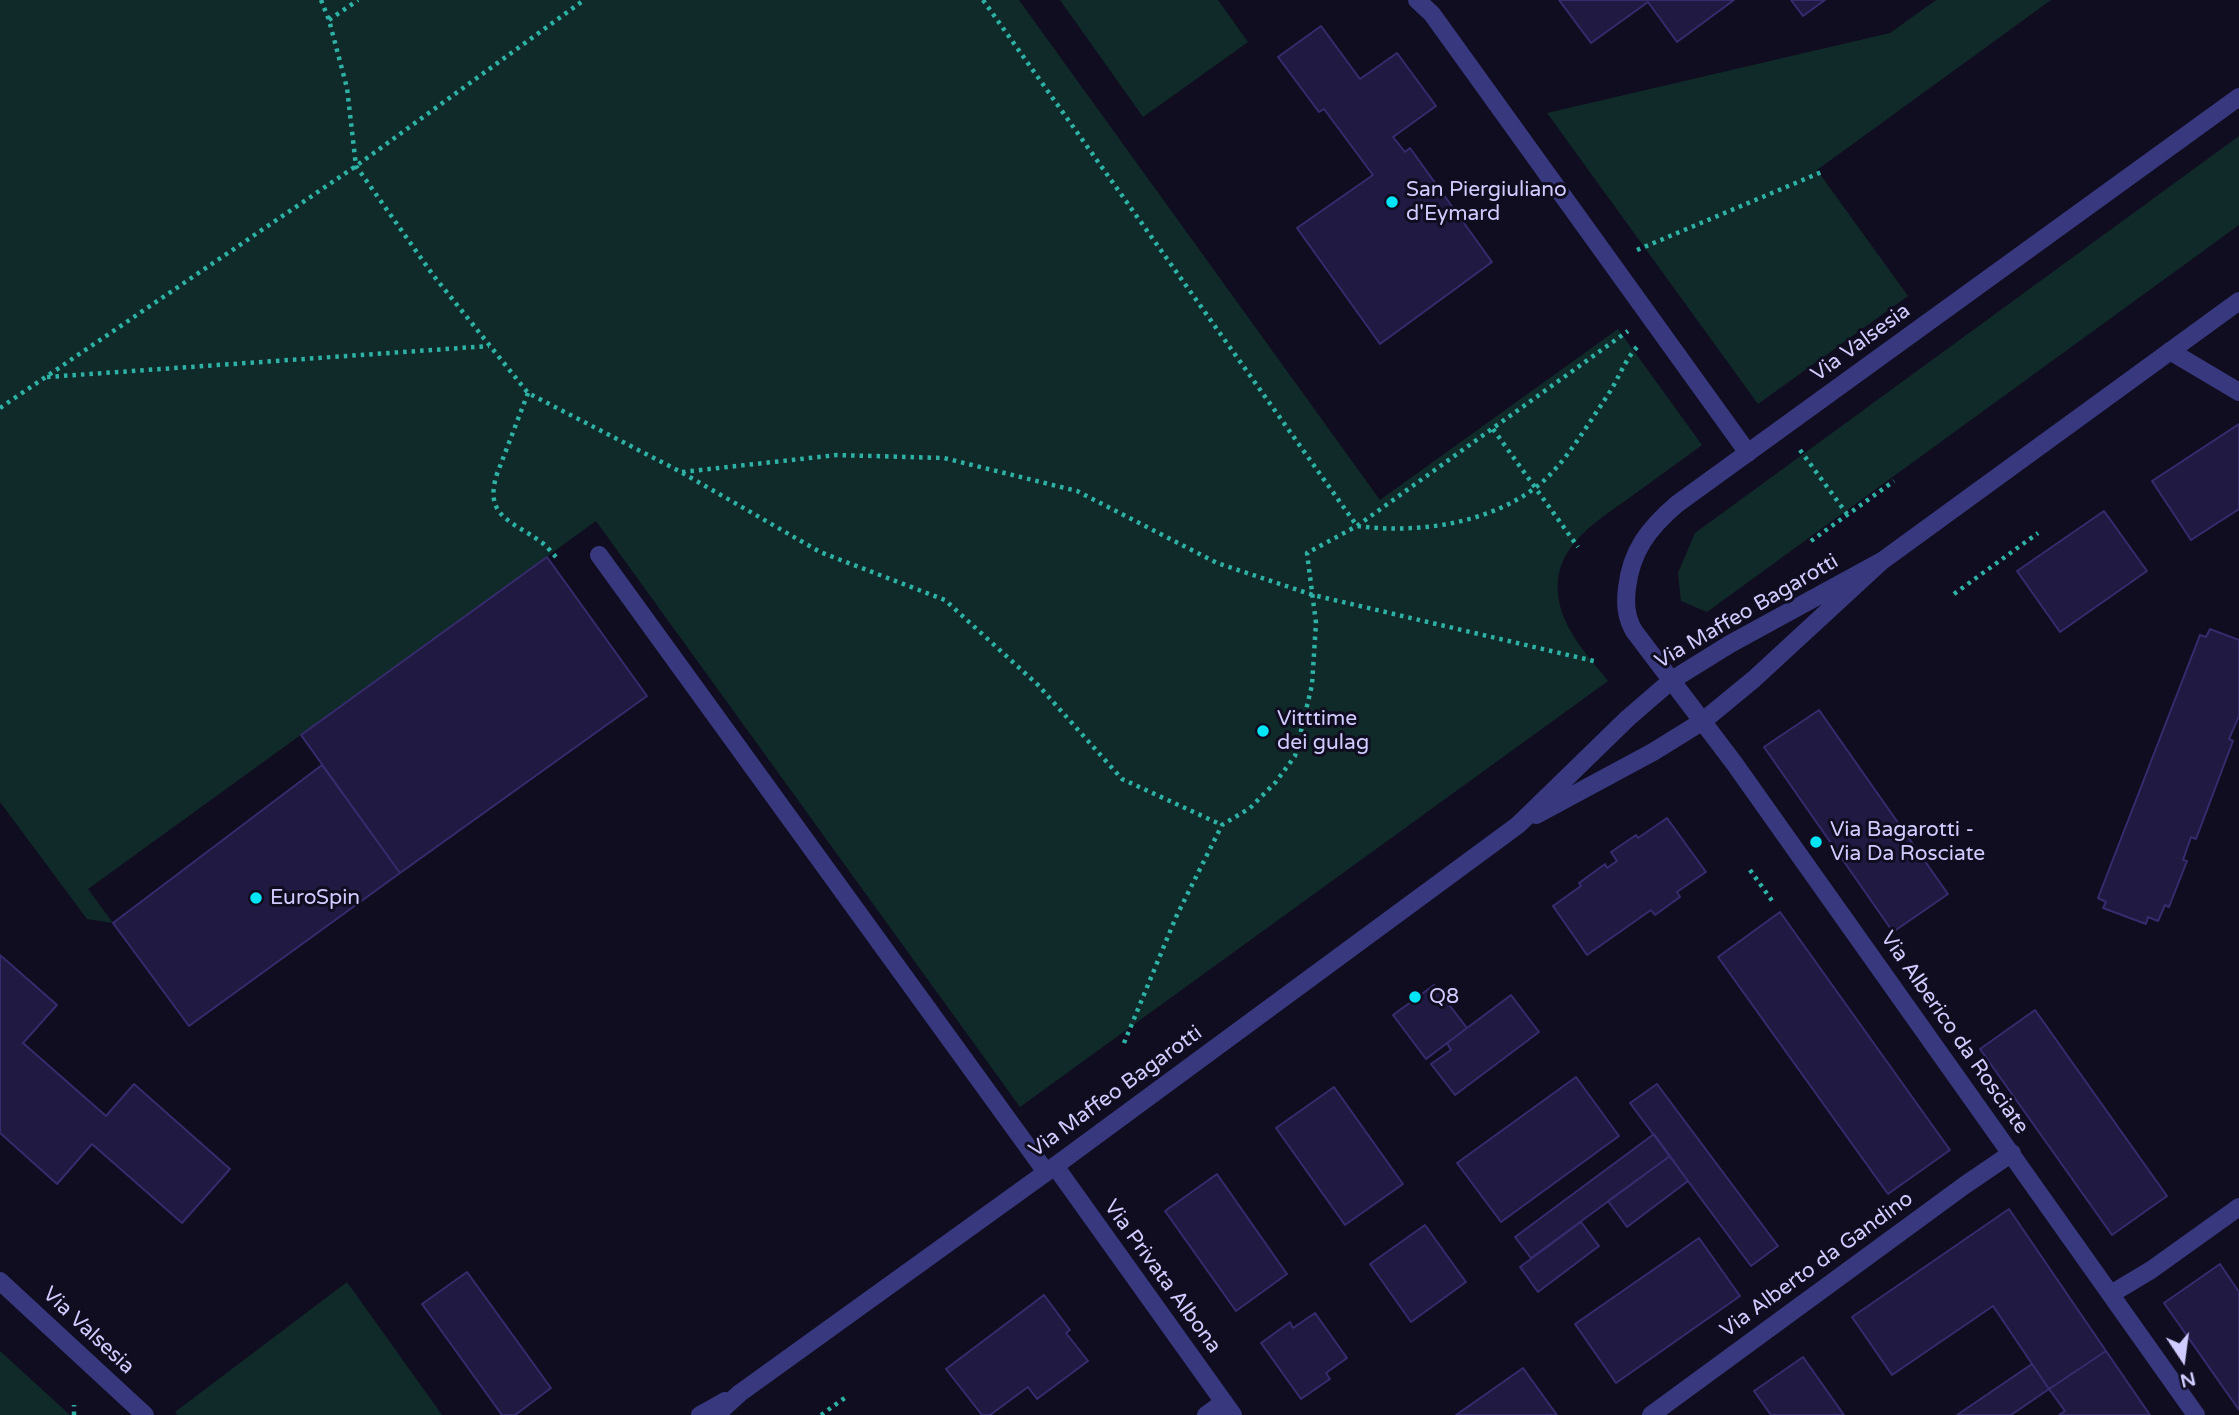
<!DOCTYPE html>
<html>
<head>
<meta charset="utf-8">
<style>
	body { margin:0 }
	#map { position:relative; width:2239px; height:1415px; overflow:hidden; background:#100d20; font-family:"Varela Round",sans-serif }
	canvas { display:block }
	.north { position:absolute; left:2148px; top:1324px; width:70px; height:70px; -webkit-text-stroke:5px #100d20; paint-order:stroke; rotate:167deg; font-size:19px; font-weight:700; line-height:28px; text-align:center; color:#d1ccff }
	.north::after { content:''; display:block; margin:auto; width:24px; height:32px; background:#d1ccff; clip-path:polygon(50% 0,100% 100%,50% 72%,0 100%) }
</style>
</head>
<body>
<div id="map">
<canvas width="2239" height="1415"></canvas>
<div class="north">N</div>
</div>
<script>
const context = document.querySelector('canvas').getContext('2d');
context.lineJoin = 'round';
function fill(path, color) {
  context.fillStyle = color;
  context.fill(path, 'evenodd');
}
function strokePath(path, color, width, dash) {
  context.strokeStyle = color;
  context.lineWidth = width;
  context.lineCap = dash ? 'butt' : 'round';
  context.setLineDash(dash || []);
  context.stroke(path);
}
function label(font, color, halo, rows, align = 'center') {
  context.font = font + ' "Varela Round",sans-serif';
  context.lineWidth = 6;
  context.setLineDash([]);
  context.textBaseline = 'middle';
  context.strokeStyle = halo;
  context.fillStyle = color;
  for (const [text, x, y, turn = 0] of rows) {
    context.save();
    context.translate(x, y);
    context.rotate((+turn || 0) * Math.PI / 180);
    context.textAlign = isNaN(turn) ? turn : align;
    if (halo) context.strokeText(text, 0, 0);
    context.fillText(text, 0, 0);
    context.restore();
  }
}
fill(new Path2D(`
	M0,0H1019L1380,500L1618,329L1702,445C1679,462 1655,479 1632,496C1588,527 1539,556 1565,620C1575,643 1593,662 1608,681L1020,1107L596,521L88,889L113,923L87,919L0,802Z
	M1060,0H1218L1248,42L1143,117Z
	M1936,0H2051L1817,170L1908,296L1758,404L1547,113L1890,33Z
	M2239,136V225L1707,612L1681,601L1678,573L1695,533Z
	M347,1282L442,1415H178L175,1412Z
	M0,1351L70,1415H0Z`), '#102a29');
const building = new Path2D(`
	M1559,0H1734L1677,42L1648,2L1591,43Z
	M1791,0H1825L1803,16Z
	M1321,26L1360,79L1397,53L1436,106L1393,137L1405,152L1410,148L1492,262L1380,344L1297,228L1373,175L1324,109L1319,112L1278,57Z
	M2239,424V509L2191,540L2152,481Z
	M2104,511L2147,571L2060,632L2017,571Z
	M547,557L647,696L400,873L301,735Z
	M2210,629L2239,640V716L2229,739L2233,741L2196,839L2191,837L2183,860L2187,861L2169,907L2165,905L2158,921L2148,917L2146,924L2103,908L2106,902L2098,898L2200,635L2206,637Z
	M1819,710L1948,894L1893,932L1764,747Z
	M322,765L400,873L189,1026L113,923Z
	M1667,818L1706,872L1677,892L1680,897L1655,915L1651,910L1587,955L1553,906L1581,886L1579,883L1605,864L1607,868L1617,861L1611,852L1636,835L1638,838Z
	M1780,912L1950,1150L1888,1194L1718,957Z
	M0,955L57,1005L23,1043L106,1116L134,1084L230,1169L182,1223L92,1144L57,1184L0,1133Z
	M1434,985L1467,1028L1426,1059L1393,1015Z
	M1511,995L1539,1032L1455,1095L1431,1064L1451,1050L1447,1043Z
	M2035,1010L2167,1196L2112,1235L1980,1049Z
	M1576,1077L1619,1136L1501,1222L1457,1163Z
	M1657,1084L1778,1246L1751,1266L1630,1103Z
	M1334,1087L1403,1184L1345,1225L1276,1128Z
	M1654,1134L1670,1156L1531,1258L1515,1237Z
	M1670,1156L1688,1181L1627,1227L1608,1201Z
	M1217,1174L1287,1274L1236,1311L1165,1211Z
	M2009,1209L2106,1351L2049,1389L1993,1306L1892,1375L1852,1317Z
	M1581,1222L1599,1246L1538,1292L1520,1267Z
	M1425,1225L1466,1282L1411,1322L1370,1264Z
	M1699,1238L1740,1296L1616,1383L1575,1324Z
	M2220,1264L2239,1292V1410L2164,1303Z
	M467,1272L551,1388L515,1415H502L422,1304Z
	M1044,1295L1070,1330L1066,1333L1088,1361L1037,1399L1028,1387L990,1415H982L946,1369Z
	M1315,1313L1347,1358L1326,1373L1330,1379L1301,1399L1261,1343L1290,1322L1293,1328Z
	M2106,1351L2150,1415H2059L2065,1411L2049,1389Z
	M1803,1357L1844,1415H1771L1754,1391Z
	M2032,1364L2049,1389L2011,1415H1957Z
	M1523,1368L1557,1415H1456Z`);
fill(building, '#201941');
strokePath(building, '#362b6d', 2);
strokePath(new Path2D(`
	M321,0L329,20L347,88L356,166L433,275L528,393L681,472L820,552L945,600L1038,685L1122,779L1222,825
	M983,0L1357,526C1417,534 1491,524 1540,484C1561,466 1575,444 1590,422C1597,411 1604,401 1611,390C1620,375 1626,358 1639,345
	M329,20L358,0
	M1637,250L1824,171
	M47,377L489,346
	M528,393L497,474C483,517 513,521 541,542C547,546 552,553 557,558
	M0,408L356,166L584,0
	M1493,429L1578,547
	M1800,450L1847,514
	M682,472L837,455L944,458L1077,491L1217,563L1313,595L1598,662
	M1811,541L1894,481
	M1954,594L2038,533
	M1750,870L1773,902
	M1124,1043L1176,917L1222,825L1250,808L1275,783L1295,756L1312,685L1316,623L1307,553L1357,526L1628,331
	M74,1415V1405
	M821,1415L846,1397`), '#2eb2a6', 4.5, [3.5, 5]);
strokePath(new Path2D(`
	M1417,0L1432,14L1748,453
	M599,555L1046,1172`), '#38387f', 18);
strokePath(new Path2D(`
	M2170,351L2239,392
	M1055,1166L1233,1415
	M0,1281L145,1415
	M2111,1294L2151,1270L2239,1207
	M1206,1415L1224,1402
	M1651,1415L1965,1185L2012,1153
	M2196,1415L1734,763L1634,631C1626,617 1625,604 1627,588C1631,551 1649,528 1677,504L2239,97`), '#38387f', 18);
strokePath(new Path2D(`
	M1536,815L1653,752L1703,721L1754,679L1882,561L2239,301
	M700,1415L725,1401
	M716,1415L740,1393L1055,1166L1518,825L1628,718L1672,680L1730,644L1882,561`), '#38387f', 18);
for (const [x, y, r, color] of [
	[1392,202,7,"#01e6f7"],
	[1263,731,7,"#01e6f7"],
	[1816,842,7,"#01e6f7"],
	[256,898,7,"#01e6f7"],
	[1415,997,7,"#01e6f7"]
]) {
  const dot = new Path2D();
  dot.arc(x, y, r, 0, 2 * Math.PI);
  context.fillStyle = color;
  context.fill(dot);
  strokePath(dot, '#100d20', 2.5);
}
label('21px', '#d1ccff', '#100d20', [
	["San Piergiuliano",1406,190],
	["d'Eymard",1406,214],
	["Vitttime",1277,719],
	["dei gulag",1277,743],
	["Via Bagarotti -",1830,830],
	["Via Da Rosciate",1830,854],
	["EuroSpin",270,898],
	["Q8",1429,997]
], 'left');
label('21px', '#d1ccff', '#100d20', [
	["Via Valsesia",1861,343,-36],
	["Via Maffeo Bagarotti",1747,612,-30],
	["Via Alberico da Rosciate",1954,1033,55],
	["Via Maffeo Bagarotti",1116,1092,-36],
	["Via Alberto da Gandino",1817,1265,-36],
	["Via Privata Albona",1162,1277,54],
	["Via Valsesia",88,1331,43]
]);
</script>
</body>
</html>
